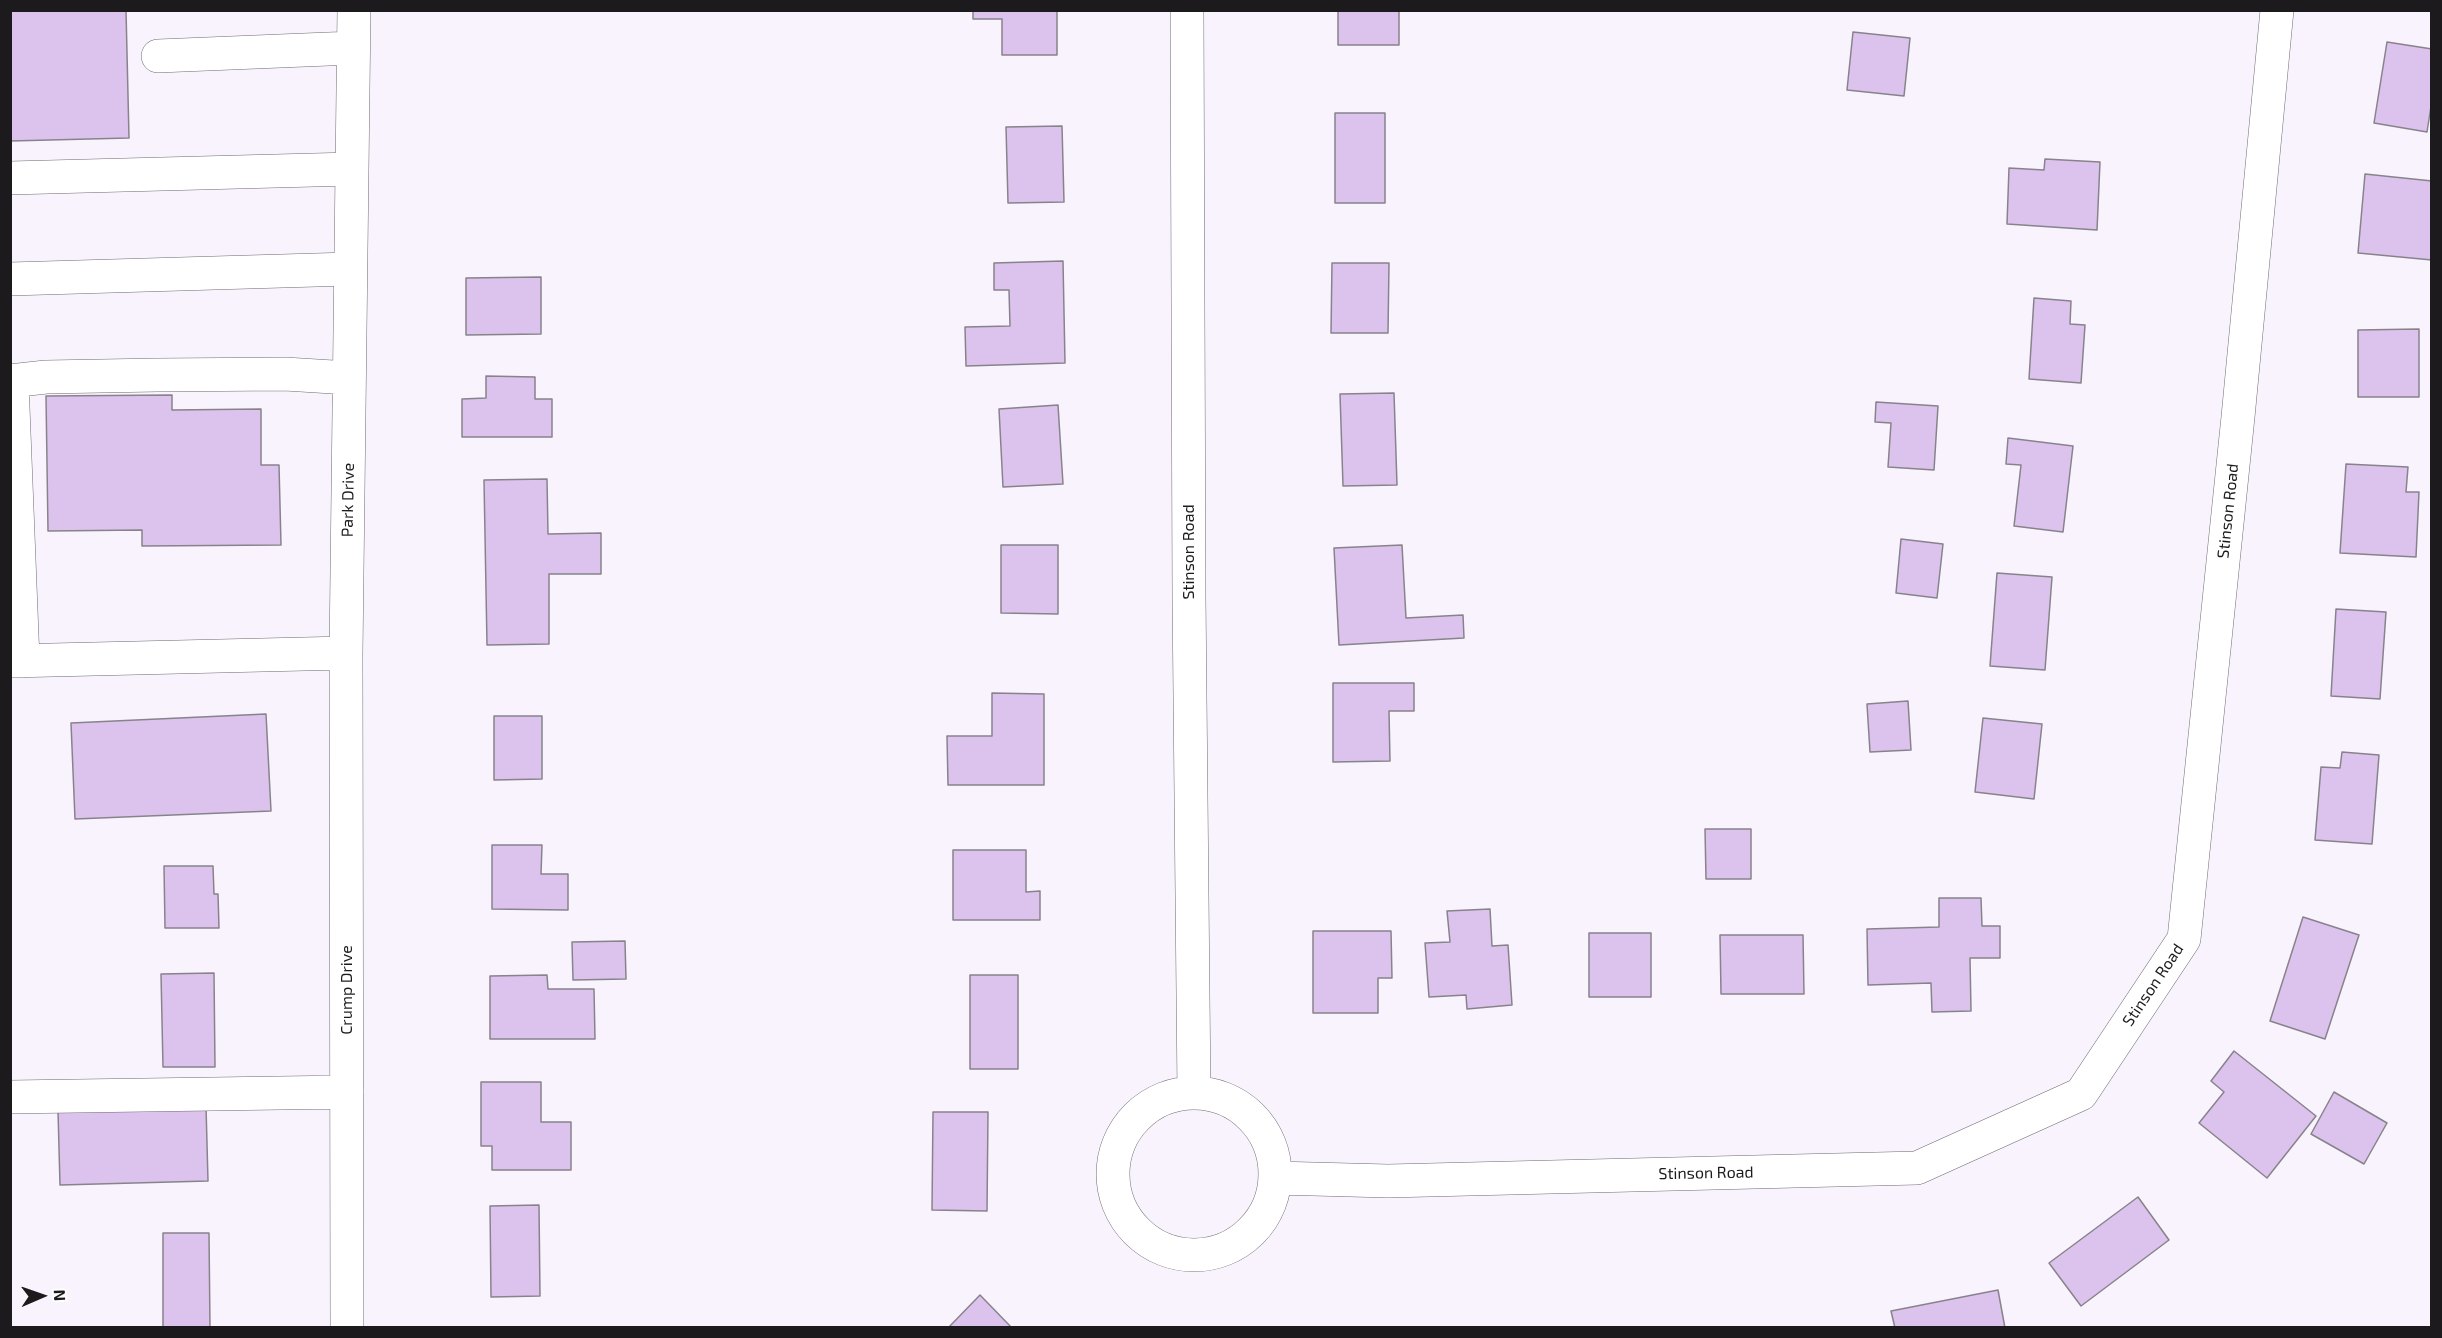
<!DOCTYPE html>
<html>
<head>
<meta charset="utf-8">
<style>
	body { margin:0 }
	#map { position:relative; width:2442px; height:1338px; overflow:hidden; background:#f8f3fc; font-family:"Exo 2",sans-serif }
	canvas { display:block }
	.frame { position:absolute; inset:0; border:12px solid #1c1a1d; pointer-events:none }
	.north { position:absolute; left:12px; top:1266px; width:60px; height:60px; -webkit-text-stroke:4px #fff; paint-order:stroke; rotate:88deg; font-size:16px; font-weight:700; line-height:24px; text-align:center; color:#1c1a1d }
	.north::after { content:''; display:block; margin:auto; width:21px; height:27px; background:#1c1a1d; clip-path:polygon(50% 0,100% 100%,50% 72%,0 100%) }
</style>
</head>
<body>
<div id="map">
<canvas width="2442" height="1338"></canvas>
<div class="frame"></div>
<div class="north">N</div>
</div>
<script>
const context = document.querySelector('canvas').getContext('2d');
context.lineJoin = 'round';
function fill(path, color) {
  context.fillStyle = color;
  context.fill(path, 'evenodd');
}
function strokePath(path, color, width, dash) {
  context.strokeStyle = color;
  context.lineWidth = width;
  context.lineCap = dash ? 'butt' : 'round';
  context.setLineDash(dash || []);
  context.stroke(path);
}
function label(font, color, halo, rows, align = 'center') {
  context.font = font + ' "Exo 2",sans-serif';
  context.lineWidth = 4.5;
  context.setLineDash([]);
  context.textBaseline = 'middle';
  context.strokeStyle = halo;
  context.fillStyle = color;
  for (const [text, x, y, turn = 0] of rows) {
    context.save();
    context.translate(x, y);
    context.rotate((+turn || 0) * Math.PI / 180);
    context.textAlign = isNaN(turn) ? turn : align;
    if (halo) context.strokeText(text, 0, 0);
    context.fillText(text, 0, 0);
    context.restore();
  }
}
const building = new Path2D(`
	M10,10H126L129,138L10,141Z
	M973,10H1057V55H1002V19H973Z
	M1338,10H1399V45H1338Z
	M1853,32L1910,38L1904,96L1847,90Z
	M2387,42L2432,49V100L2427,132L2374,123Z
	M1335,113H1385V203H1335Z
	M1062,126L1064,202L1008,203L1006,127Z
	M2045,159L2100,162L2097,230L2007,224L2009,168L2044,170Z
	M2365,174L2432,181V260L2358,253Z
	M1063,261L1065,363L966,366L965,327L1010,326L1009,290H994V263Z
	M1332,263H1389L1388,333H1331Z
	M541,277V334L466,335V278Z
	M2034,298L2071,301L2070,324L2085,325L2081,383L2029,379Z
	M2419,329V397H2358V330Z
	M486,376L535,377V399H552V437H462V399L486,398Z
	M1394,393L1397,485L1343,486L1340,394Z
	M172,395V410L261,409V465H279L281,545L142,546V530L48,531L46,396Z
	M1876,402L1938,406L1934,470L1888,467L1891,423L1875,422Z
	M1058,405L1063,484L1003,487L999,409Z
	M2008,438L2073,446L2063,532L2014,526L2021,465L2006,464Z
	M2346,464L2408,467L2406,492H2419L2416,557L2340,553Z
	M547,479L548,534L601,533V574H549V644L487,645L484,480Z
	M1901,539L1943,544L1937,598L1896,593Z
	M1001,545H1058V614L1001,613Z
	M1402,545L1406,618L1463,615L1464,638L1339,645L1334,548Z
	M1997,573L2052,577L2045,670L1990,666Z
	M2336,609L2386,612L2380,699L2331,696Z
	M1333,683H1414V711H1389L1390,761L1333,762Z
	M992,693L1044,694V785H948L947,736H992Z
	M1908,701L1911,750L1870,752L1867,704Z
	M266,714L271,811L75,819L71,723Z
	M494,716H542V779L494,780Z
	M1983,718L2042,724L2034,799L1975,792Z
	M2342,752L2379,755L2372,844L2315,840L2321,767L2340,768Z
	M1705,829H1751V879H1706Z
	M492,845H542L541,874H568V910L492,909Z
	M953,850H1026V892L1040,891V920H953Z
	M164,866H213L214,894H218L219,928H165Z
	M1939,898H1981L1982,926H2000V958H1970L1971,1011L1932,1012L1931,983L1868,985L1867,929L1939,927Z
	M1490,909L1492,946L1508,945L1512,1005L1467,1009L1466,995L1429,997L1425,943L1450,942L1447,911Z
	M2303,917L2359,935L2325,1039L2270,1021Z
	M1313,931H1391L1392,978H1378V1013H1313Z
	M1589,933H1651V997H1589Z
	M1720,935H1803L1804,994H1721Z
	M625,941L626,979L573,980L572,942Z
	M214,973L215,1067H163L161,974Z
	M547,975L548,989H594L595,1039H490V976Z
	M970,975H1018V1069H970Z
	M2234,1051L2316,1116L2267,1178L2199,1123L2224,1092L2211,1081Z
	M481,1082H541V1122H571V1170H492V1146H481Z
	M2334,1092L2387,1123L2364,1164L2311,1134Z
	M206,1106L208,1181L60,1185L58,1111Z
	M933,1112H988L987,1211L932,1210Z
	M2138,1197L2169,1240L2081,1306L2049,1263Z
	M539,1205L540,1296L491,1297L490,1206Z
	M163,1233H209L210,1328H163Z
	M1998,1290L2005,1328H1895L1891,1311Z
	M980,1295L1012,1328H948Z`);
fill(building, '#dcc3ee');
strokePath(building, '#88838b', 1.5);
const minor = new Path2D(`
	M1187,10L1189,597L1194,1093
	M158,56L353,48
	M10,178L352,169
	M10,279L350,269
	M10,381L46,377L157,375L285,374L349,378
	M12,382L23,661
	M10,661L346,653
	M1113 1174a81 81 0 1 1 162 0a81 81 0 1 1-162 0Z
	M10,1097L347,1092
	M1275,1178L1388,1181L1917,1168L2081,1094L2184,939L2238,417L2277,10
	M347,1328L346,653L354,10`);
strokePath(minor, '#6f6b72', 34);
strokePath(minor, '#fff', 33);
label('16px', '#1c1a1d', '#fff', [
	["Park Drive",348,500,-89],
	["Stinson Road",2228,511,-84],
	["Stinson Road",1189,552,-90],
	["Stinson Road",2153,985,-56],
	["Crump Drive",347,990,-90],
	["Stinson Road",1706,1173,-1]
]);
</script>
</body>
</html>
